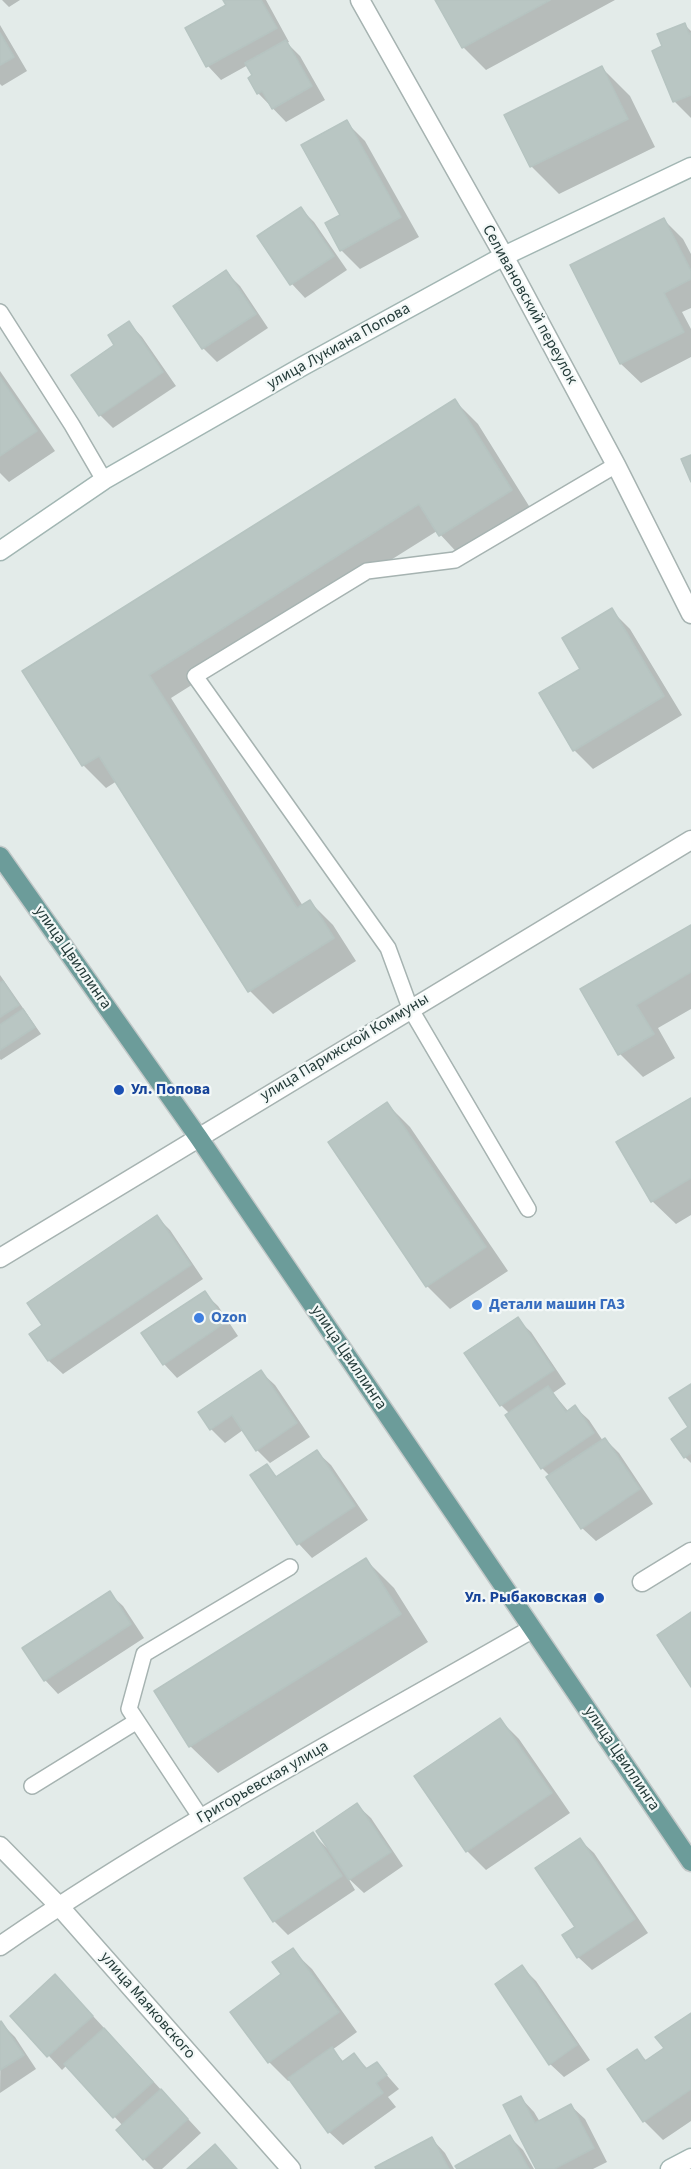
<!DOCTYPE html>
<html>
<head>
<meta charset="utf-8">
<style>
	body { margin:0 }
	canvas { display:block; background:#e3ebe9 }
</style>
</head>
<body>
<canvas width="691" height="2169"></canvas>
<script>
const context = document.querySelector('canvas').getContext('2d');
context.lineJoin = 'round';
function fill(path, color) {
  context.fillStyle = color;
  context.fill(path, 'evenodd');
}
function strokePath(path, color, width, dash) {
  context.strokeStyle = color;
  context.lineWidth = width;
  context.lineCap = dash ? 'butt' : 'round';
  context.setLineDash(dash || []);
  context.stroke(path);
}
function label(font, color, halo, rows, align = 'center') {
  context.font = font + ' "Source Sans 3",sans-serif';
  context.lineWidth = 4.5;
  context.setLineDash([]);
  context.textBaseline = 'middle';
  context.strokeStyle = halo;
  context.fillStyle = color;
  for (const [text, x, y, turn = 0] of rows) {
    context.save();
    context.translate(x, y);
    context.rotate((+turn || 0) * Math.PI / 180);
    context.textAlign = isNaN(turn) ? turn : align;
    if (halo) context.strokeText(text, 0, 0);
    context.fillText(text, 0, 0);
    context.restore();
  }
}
fill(new Path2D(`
	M2,0H20L9,7Z
	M225,0H266L289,42L287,43L300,56L325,100L286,122L258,93L254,76L248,65L221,80L208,66L228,6Z
	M437,0H615L486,70L463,47Z
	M0,25L27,71L2,86L0,84Z
	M685,25L691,31V118L674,101L664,47Z
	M602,68L630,96L655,147L559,194L531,166Z
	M346,122L365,141L419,237L360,269L341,250Z
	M301,209L314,222L347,270L305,298L292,284L259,237Z
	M664,220L683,239L691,254V308L682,312L691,329V357L641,383L621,364L572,266Z
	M226,272L240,286L268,328L217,362L203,348L175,307Z
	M129,323L142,337L176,386L113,428L100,415Z
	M0,371L55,451L9,482L0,473Z
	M455,401L478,424L534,514L463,559L437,531L171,698L303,906L310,902L333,925L356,961L273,1014L250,991L117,781L106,788L83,765L24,671Z
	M611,610L630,629L682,715L593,769L574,750L582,669Z
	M691,926V1009L658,1028L675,1058L643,1077L620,1054L582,990Z
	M0,975L41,1034L1,1060L0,1059Z
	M691,1100V1215L676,1224L652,1201Z
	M387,1104L410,1127L508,1271L450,1309L427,1286L330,1142Z
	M157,1217L170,1230L203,1279L63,1374L49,1361L31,1334L44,1326Z
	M204,1293L218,1306L238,1336L177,1378L164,1364Z
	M517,1319L531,1332L566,1384L553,1393L568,1411L575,1407L589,1420L603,1441L605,1439L619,1453L653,1504L596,1541L582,1528L550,1476L542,1468L510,1414L501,1405Z
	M261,1372L275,1385L310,1437L270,1463L257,1450L243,1430L225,1443L211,1429L200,1413Z
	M691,1386V1463L685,1457L690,1428Z
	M317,1452L331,1465L368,1520L312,1558L299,1544L252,1475L267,1466L278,1478Z
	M366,1560L394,1588L428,1642L218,1773L190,1746Z
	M109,1593L123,1606L144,1638L58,1694L45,1680Z
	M500,1720L519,1739L570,1813L486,1870L467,1851Z
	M357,1805L371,1818L403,1866L364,1893L348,1878L355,1890L288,1935L274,1921L246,1879L313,1834L327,1848Z
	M580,1840L594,1853L648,1933L592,1970L578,1957L577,1927Z
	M292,1950L312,1969L357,2032L332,2050L344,2062L354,2055L367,2068L377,2064L399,2089L388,2097L396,2107L343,2145L329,2132L291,2080L288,2081L269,2062L233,2012L283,1974Z
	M522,1967L536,1981L590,2060L564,2077L550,2064Z
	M69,1990L201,2133L162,2169H154L144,2159L118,2130L123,2126L67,2065L62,2070L12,2016Z
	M691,2015V2121L663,2140L644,2121L636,2051L647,2061L666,2049Z
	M1,2023L15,2037L36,2069L0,2093Z
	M521,2098L534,2112L540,2122L571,2106L585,2119L607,2162L593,2169H538Z
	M510,2137L523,2150L534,2169H459Z
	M432,2139L445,2153L454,2169H378Z`), '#0003');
const building = new Path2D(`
	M223,0H261L277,28L206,67L185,28L226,5Z
	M435,0H550L462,48Z
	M685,23L689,34L691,33V95L673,102L652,51L662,46L657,34Z
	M0,33L14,57L0,65Z
	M286,40L312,86L272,109L262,91L257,94L248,78L252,75L245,63Z
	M602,66L628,119L530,167L504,115Z
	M347,120L401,217L340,251L325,223L340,215L301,145Z
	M301,207L334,256L290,285L257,236Z
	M664,218L691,271V279L664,293L684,332L620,364L570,265Z
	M226,270L256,314L202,349L173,306Z
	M129,321L163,372L99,416L71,375L114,345L108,335Z
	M0,377L37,431L0,456Z
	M455,399L512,490L439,536L419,504L149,675L297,908L310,900L334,938L248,992L99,756L82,766L22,671Z
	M691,455V482L681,459Z
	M612,608L664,696L573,751L539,693L580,669L562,638Z
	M691,925V972L636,1005L654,1034L618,1055L580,989Z
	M3,981L19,1005L0,1017V983Z
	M23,1009L35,1027L0,1050V1025Z
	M691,1098V1178L651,1202L616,1142Z
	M387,1102L486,1247L426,1287L328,1142Z
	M157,1215L191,1265L48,1361L29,1334L42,1325L27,1303Z
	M205,1291L226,1322L163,1365L141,1333Z
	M518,1317L554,1370L500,1406L464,1353Z
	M261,1370L297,1423L256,1451L232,1415L210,1430L198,1412Z
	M691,1384V1453L684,1458L671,1439L688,1427L669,1398Z
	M548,1386L566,1412L575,1405L594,1433L541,1469L505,1415Z
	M605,1438L640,1489L581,1529L546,1477Z
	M317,1450L355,1506L297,1545L250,1475L267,1464L276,1477Z
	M366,1558L401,1614L189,1747L154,1691Z
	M110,1591L131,1624L44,1681L22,1648Z
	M691,1612V1687L657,1635Z
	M500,1718L552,1793L466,1852L414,1776Z
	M357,1803L391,1852L349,1880L316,1831Z
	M313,1832L342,1876L273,1922L244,1878Z
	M580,1838L635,1919L577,1958L562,1935L575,1927L535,1868Z
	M293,1948L339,2012L268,2063L230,2012L281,1974L272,1962Z
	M522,1965L577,2045L549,2065L495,1984Z
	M55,1974L93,2016L47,2057L10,2016Z
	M691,2013V2089L643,2122L607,2069L637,2049L645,2061L664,2048L655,2037Z
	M1,2021L24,2055L0,2070V2022Z
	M104,2028L153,2082L113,2118L64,2064Z
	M332,2047L342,2062L354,2053L366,2069L377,2062L387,2075L376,2083L383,2093L328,2133L288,2078Z
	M161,2089L188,2119L143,2160L116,2130Z
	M521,2096L535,2123L571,2104L594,2148L554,2169H536L503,2105Z
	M510,2135L529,2169H457L455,2166Z
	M432,2137L449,2169H376L375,2167Z
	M215,2144L237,2169H187Z`);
fill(building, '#b9c6c3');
strokePath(building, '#b6c4c1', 1.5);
const lane = new Path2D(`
	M0,312L72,425L104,480
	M528,1209L410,1008L388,948L195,676L367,571L455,560L616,465
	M32,1786L137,1721
	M201,1818L129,1709L144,1654L290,1567`);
const street = new Path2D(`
	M360,0L504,256L616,465L691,614
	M0,1258L691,840
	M642,1582L691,1552
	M0,1846L59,1906L291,2169
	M0,1946C170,1829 353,1732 532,1629`);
const secondary = new Path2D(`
	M0,551L104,480L303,366L504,256L691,167
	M670,2169L691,2158`);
const primary = new Path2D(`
	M0,856L199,1138L691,1862`);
strokePath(lane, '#a6b3b1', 18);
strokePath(street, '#a6b3b1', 21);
strokePath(secondary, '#a2b6b3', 21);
strokePath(primary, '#c2c8c8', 21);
strokePath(lane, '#fff', 15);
strokePath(street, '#fff', 18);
strokePath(secondary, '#fff', 18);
strokePath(primary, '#6c9c9a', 18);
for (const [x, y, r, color] of [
	[119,1090,6,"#1a4fb4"],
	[477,1305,6,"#3f7fe0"],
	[199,1318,6,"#3f7fe0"],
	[599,1598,6,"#1a4fb4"]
]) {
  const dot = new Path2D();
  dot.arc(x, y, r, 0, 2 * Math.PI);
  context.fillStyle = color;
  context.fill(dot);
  strokePath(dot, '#f3f8f7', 2);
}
label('16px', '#243b39', '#f3f8f7', [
	["Селивановский переулок",529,305,61],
	["улица Лукиана Попова",339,347,-29],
	["улица Цвиллинга",72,958,55],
	["улица Парижской Коммуны",345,1048,-31],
	["улица Цвиллинга",348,1358,56],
	["улица Цвиллинга",621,1759,56],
	["Григорьевская улица",263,1783,-30],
	["улица Маяковского",147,2006,49]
]);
label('bold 16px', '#164399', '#f3f8f7', [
	["Ул. Попова",131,1090],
	["Ул. Рыбаковская",587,1598,"right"]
], 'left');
label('bold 16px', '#366cbe', '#f3f8f7', [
	["Детали машин ГАЗ",489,1305],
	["Ozon",211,1318]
], 'left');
</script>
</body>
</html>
